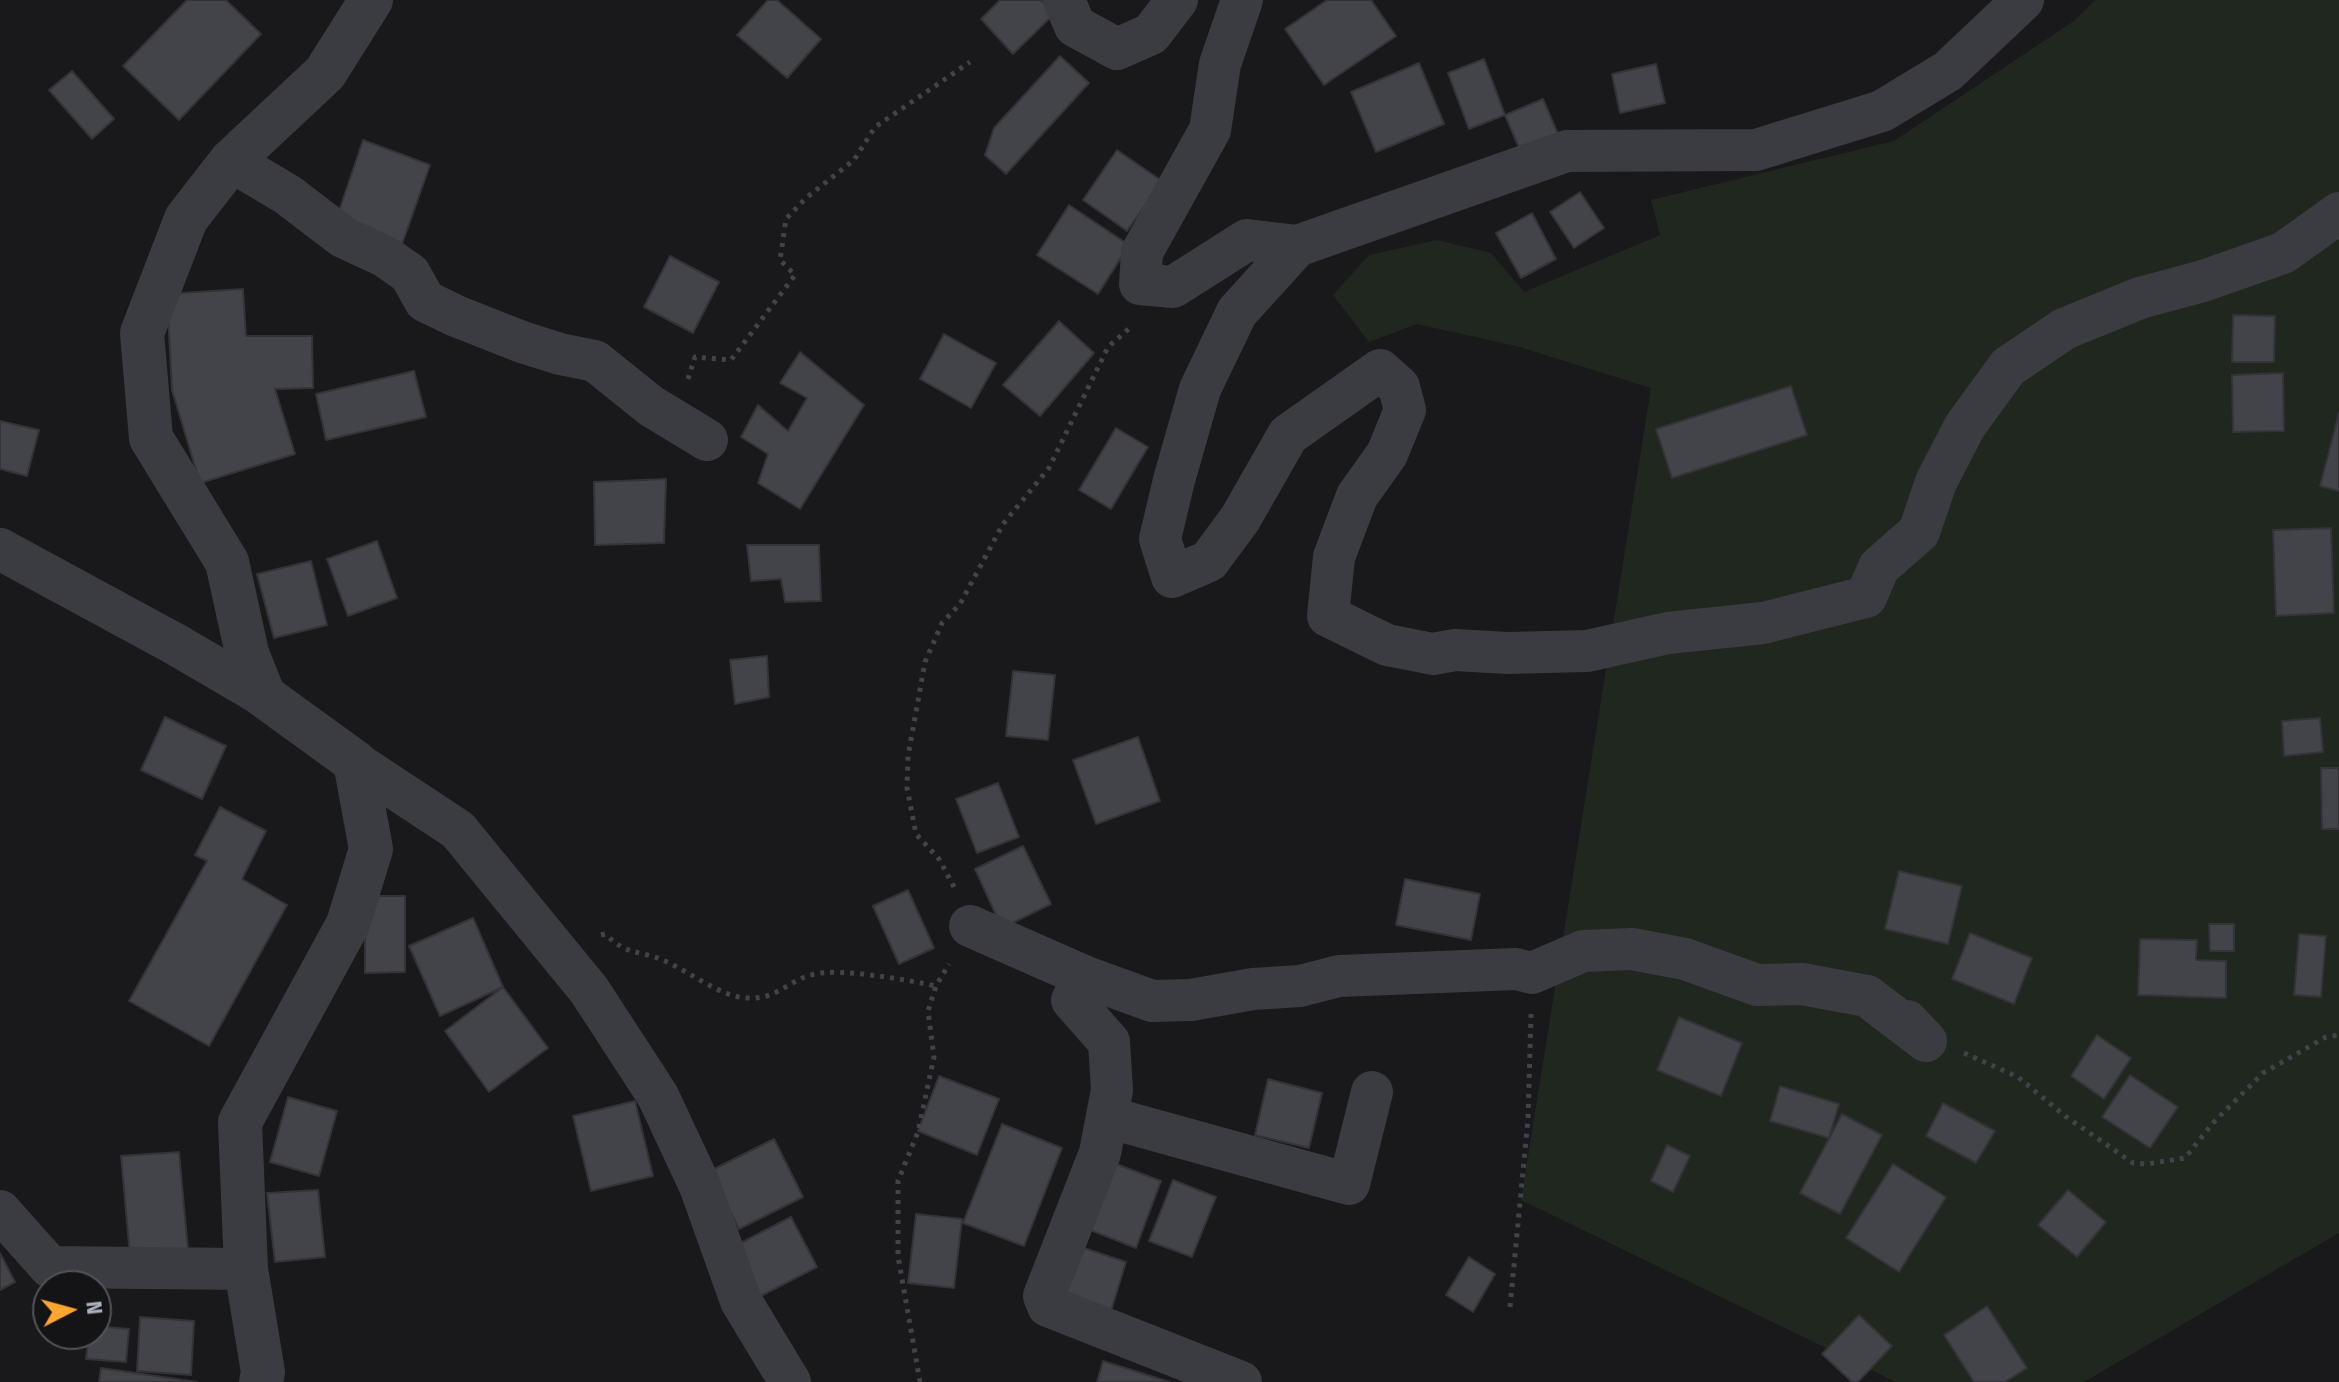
<!DOCTYPE html>
<html>
<head>
<meta charset="utf-8">
<style>
	body { margin:0 }
	#map { position:relative; width:2339px; height:1382px; overflow:hidden; background:#19191c; font-family:"Fira Sans Condensed",sans-serif }
	canvas { display:block }
	.north { position:absolute; left:32px; top:1270px; width:80px; height:80px; box-sizing:border-box; background:#141417; border:2px solid #505359; border-radius:50%; rotate:84deg; font-size:22px; font-weight:700; line-height:32px; text-align:center; color:#abb2bc }
	.north::after { content:''; display:block; margin:auto; width:28px; height:36px; background:#ffa62e; clip-path:polygon(50% 0,100% 100%,50% 72%,0 100%) }
</style>
</head>
<body>
<div id="map">
<canvas width="2339" height="1382"></canvas>
<div class="north">N</div>
</div>
<script>
const context = document.querySelector('canvas').getContext('2d');
context.lineJoin = 'round';
function fill(path, color) {
  context.fillStyle = color;
  context.fill(path, 'evenodd');
}
function strokePath(path, color, width, dash) {
  context.strokeStyle = color;
  context.lineWidth = width;
  context.lineCap = dash ? 'butt' : 'round';
  context.setLineDash(dash || []);
  context.stroke(path);
}
fill(new Path2D(`
	M2095,0H2339V1233L2084,1382H1896L1521,1200L1651,388L1516,346L1417,324L1369,342L1333,295L1369,255L1437,240L1491,253L1524,292L1660,235L1651,200L1894,141L2074,21Z`), '#1f271f');
const building = new Path2D(`
	M187,0H226L261,34L179,120L123,66Z
	M768,0H777L821,39L787,78L737,35Z
	M1000,0H1041L1054,14L1013,54L981,19Z
	M1327,0H1371L1396,36L1324,85L1285,29Z
	M1060,56L1089,83L1006,174L985,155L994,128Z
	M1484,59L1505,115L1469,129L1448,73Z
	M1419,63L1444,124L1376,152L1351,92Z
	M1656,64L1665,103L1620,113L1612,74Z
	M72,71L114,119L92,139L49,90Z
	M1543,99L1558,134L1520,150L1505,115Z
	M363,140L430,165L401,247L335,223Z
	M1117,150L1162,181L1127,231L1083,200Z
	M1580,192L1604,228L1574,248L1550,212Z
	M1069,205L1129,245L1098,294L1037,255Z
	M1532,213L1556,259L1521,278L1496,233Z
	M670,256L719,282L693,333L644,307Z
	M243,289L246,336H312L313,388L275,389L295,454L200,483L172,390L167,294Z
	M2233,315L2275,316L2274,362H2232Z
	M1059,321L1094,353L1040,416L1003,385Z
	M944,334L996,363L971,408L920,379Z
	M800,352L864,405L800,509L758,483L768,454L741,437L758,405L788,431L807,398L780,383Z
	M414,371L426,417L326,440L316,394Z
	M2283,373L2284,431L2233,432L2232,375Z
	M1791,386L1807,435L1672,478L1656,429Z
	M2339,413V491L2320,486Z
	M0,421L39,430L27,476L0,469Z
	M1116,428L1148,447L1111,509L1079,490Z
	M666,479L664,543L595,545L594,482Z
	M2331,528L2334,613L2276,616L2273,530Z
	M377,541L397,598L348,616L327,559Z
	M747,545H819L821,601L785,602L781,579L751,581Z
	M311,561L327,625L274,638L257,574Z
	M767,656L769,697L735,704L730,660Z
	M1013,671L1055,675L1048,740L1006,736Z
	M165,717L226,746L202,799L141,770Z
	M2320,718L2323,752L2284,756L2282,721Z
	M1138,737L1160,801L1096,824L1073,760Z
	M2321,768H2339V829H2322Z
	M998,783L1019,837L977,853L956,799Z
	M220,807L266,831L242,879L287,905L209,1046L129,1001L207,861L195,855Z
	M1023,846L1051,904L1002,928L975,869Z
	M1899,871L1962,886L1948,944L1885,929Z
	M1405,879L1480,894L1471,940L1396,925Z
	M908,890L934,948L899,964L873,906Z
	M365,896H405V972L365,973Z
	M473,918L503,987L440,1016L409,946Z
	M2209,924H2234V951H2210Z
	M1970,933L2032,958L2014,1004L1952,979Z
	M2299,934L2326,936L2321,997L2294,995Z
	M2140,939L2197,940L2196,960L2226,961V998L2138,995Z
	M503,987L548,1048L489,1092L445,1031Z
	M1679,1017L1742,1043L1721,1096L1657,1070Z
	M2097,1035L2131,1058L2104,1099L2071,1076Z
	M2130,1075L2178,1107L2150,1148L2102,1117Z
	M939,1076L999,1099L977,1155L918,1131Z
	M1268,1079L1322,1093L1309,1148L1255,1135Z
	M1780,1086L1839,1104L1829,1138L1770,1121Z
	M288,1097L337,1111L319,1176L270,1162Z
	M635,1101L653,1176L591,1191L573,1116Z
	M1943,1103L1995,1131L1976,1163L1926,1136Z
	M1842,1114L1882,1135L1840,1214L1800,1193Z
	M1002,1124L1062,1148L1024,1246L963,1223Z
	M774,1139L803,1197L739,1229L710,1171Z
	M1667,1145L1690,1156L1673,1192L1651,1181Z
	M179,1152L188,1250L130,1256L121,1156Z
	M1111,1162L1161,1181L1136,1248L1085,1228Z
	M1893,1164L1946,1197L1899,1272L1846,1238Z
	M1173,1180L1216,1197L1192,1257L1149,1241Z
	M318,1190L325,1257L275,1262L267,1193Z
	M2068,1190L2106,1222L2077,1257L2038,1225Z
	M916,1214L962,1219L954,1288L908,1283Z
	M791,1217L817,1267L751,1301L725,1251Z
	M1075,1245L1126,1262L1110,1314L1058,1297Z
	M0,1253L15,1282L0,1290Z
	M1469,1257L1495,1274L1473,1312L1446,1295Z
	M1987,1306L2027,1368L2005,1382H1974L1944,1335Z
	M1859,1315L1892,1346L1858,1382H1852L1822,1354Z
	M140,1317L194,1321L191,1375L137,1371Z
	M96,1326L129,1329L126,1362L86,1359L89,1334H96Z
	M1103,1361L1170,1382H1097Z
	M101,1368L197,1382H99Z`);
fill(building, '#434449');
strokePath(building, '#333338', 2);
strokePath(new Path2D(`
	M688,379L695,357L731,360L795,275L780,260L786,219L806,198L854,160L875,127L970,62
	M954,887L939,859L916,834L907,788L908,756L925,662L942,623L960,604L1003,524L1049,468L1108,347L1132,326
	M601,935L605,934C629,957 638,949 665,961C690,972 721,997 747,998C778,1000 789,979 815,974C841,968 908,980 936,986
	M1964,1053L2018,1077L2065,1116L2133,1163L2147,1164L2185,1158L2213,1123L2263,1073L2326,1037L2339,1035
	M1510,1307L1528,1119L1531,1014
	M920,1382L898,1256V1181L918,1132L934,1057L928,1011L936,986L949,964`), '#404348', 5, [4, 6]);
strokePath(new Path2D(`
	M1064,0L1075,26L1117,49L1151,34L1177,0
	M1242,0L1220,64L1210,130L1142,252L1140,284L1173,287L1247,240L1297,246L1567,151L1756,150L1882,111L1948,71L2023,0
	M231,161L288,195L343,237L386,257L410,274L425,301L456,316L522,342L560,354L595,361L651,406L707,440
	M1297,246L1237,312L1200,389L1174,480L1160,539L1172,577L1209,561L1240,519L1288,435L1380,370L1399,387L1405,410L1387,454L1357,496L1334,557L1328,616L1387,645L1433,654L1455,650L1508,653L1587,651L1668,633L1763,623L1866,597L1879,567L1919,532L1936,482L1965,426L2008,367L2064,329L2140,298L2203,281L2283,253L2339,213
	M0,549L175,644L264,696
	M355,762L458,830L589,990L658,1096L700,1186L741,1301L790,1382
	M970,926L1086,977L1152,1001L1191,1000L1253,989L1300,986L1339,976L1516,969L1532,973L1583,951L1632,949L1685,959L1757,985L1802,984L1867,996L1926,1041L1907,1021
	M1086,977L1072,1000L1109,1042L1112,1090L1100,1153L1044,1296L1048,1306L1241,1382
	M1107,1117L1349,1184L1372,1092
	M0,1211L50,1267L246,1269`), '#3a3c41', 42);
strokePath(new Path2D(`
	M261,1382L263,1372L246,1269L240,1122L348,924L371,849L355,762L264,696L247,653L227,562L151,438L142,333L186,219L231,161L325,73L371,0`), '#3a3c41', 44);
</script>
</body>
</html>
